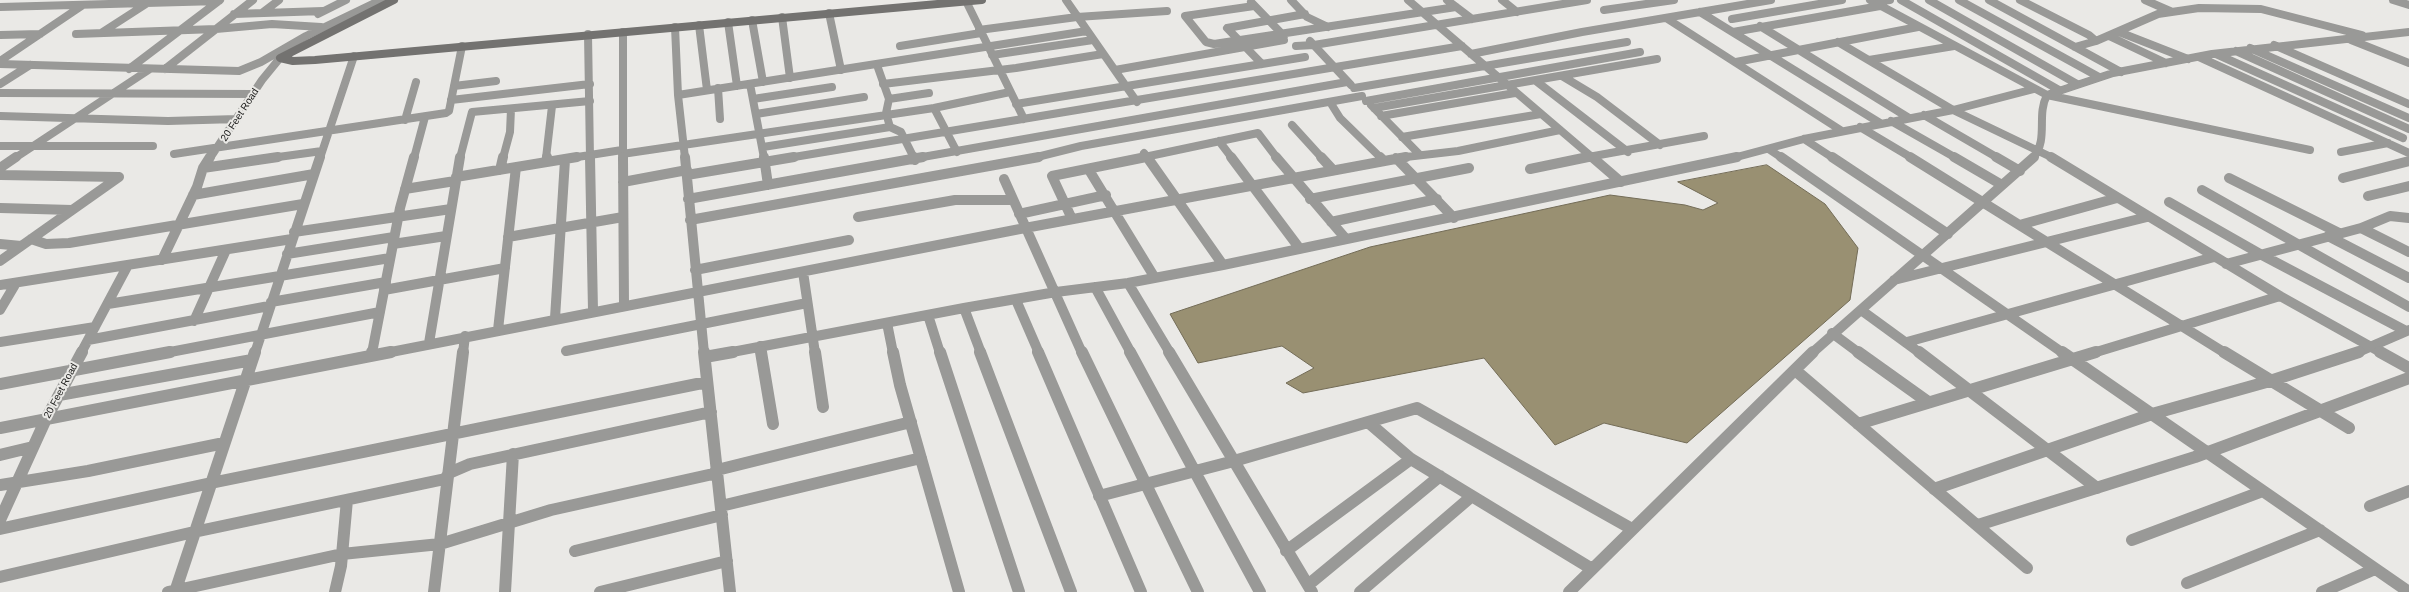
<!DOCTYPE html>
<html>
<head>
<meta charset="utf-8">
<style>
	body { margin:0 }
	canvas { display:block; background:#eae9e6 }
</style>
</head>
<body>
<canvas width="2409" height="592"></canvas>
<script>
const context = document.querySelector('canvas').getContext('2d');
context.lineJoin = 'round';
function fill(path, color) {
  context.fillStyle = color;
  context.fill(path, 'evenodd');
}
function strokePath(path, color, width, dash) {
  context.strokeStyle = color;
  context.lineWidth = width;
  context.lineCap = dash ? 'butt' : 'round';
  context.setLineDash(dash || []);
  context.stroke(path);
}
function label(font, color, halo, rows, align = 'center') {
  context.font = font + ' Helvetica,sans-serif';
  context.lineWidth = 4;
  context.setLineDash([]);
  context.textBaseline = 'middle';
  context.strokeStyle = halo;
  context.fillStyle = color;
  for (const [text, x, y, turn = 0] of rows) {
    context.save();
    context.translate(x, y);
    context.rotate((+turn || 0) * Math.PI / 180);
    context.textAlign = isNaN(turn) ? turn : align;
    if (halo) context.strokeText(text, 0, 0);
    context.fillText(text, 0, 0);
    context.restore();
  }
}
const water = new Path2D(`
	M1767,165L1825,204L1858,248L1850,300L1687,443L1604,423L1555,445L1484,358L1303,393L1286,383L1314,368L1282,346L1198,363L1170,314L1370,247L1610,195L1685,205L1703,210L1718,203L1678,182Z`);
fill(water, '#999072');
strokePath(water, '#736c57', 1);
strokePath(new Path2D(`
	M1066,0L1137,102
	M1291,0L1307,17L1328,27
	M1408,0L1593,158
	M1447,0L1472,19
	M1502,0L1517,12
	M1870,0L2047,95L2310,150
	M1901,0L2059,90
	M1929,0L2077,84
	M1959,0L2099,77
	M1989,0L2121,72
	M2020,0L2089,35L2096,41L2075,47
	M2145,0L2170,11
	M2393,0L2409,5
	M966,1L1024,119
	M1251,2L1284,36
	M1874,2L1890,0
	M1254,6L1185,16L1206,42L1214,44L1456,7
	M0,7L219,1
	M1604,10L1674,0
	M1700,12L1880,123
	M262,13L279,0
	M829,13L841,70
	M234,14L323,11
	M318,14L346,0
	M782,17L790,78
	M1666,18L1842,131
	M1732,19L1842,0
	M752,20L763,82
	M728,22L737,86
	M699,25L707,90
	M1760,26L1909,118
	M675,27L678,95L685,158
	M979,30L1077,17L1167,11
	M623,32V158
	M1733,32L1880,6
	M2119,32L2188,59
	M101,33L146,4
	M76,34L216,29L272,24L321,27
	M588,34L590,158
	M0,35L40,34
	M2109,36L2166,63
	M2351,40L2409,63
	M1310,41L1351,85
	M2096,41L2158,14L2199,8L2261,9L2362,35
	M1838,42L1953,110L2053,158
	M2274,45L2409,104
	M900,46L981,33
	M1296,46L1314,45L1587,0
	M2250,48L2409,118
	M2236,51L2409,129
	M1471,54L1582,32L1771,0
	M2216,54L2403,138
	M992,55L1093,40
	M2199,57L2409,153
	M1869,60L1954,46
	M0,61L83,5
	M1736,62L1918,27
	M0,64L239,71L261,62L306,36L381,0
	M1262,64L1227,28L1305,14
	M877,65L889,99L886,113L890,127L901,132L914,158
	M129,69L220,0
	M165,69L253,0
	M1115,70L1284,40
	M1562,76L1597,97L1660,145
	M1536,81L1628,152
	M0,84L30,65
	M750,84L764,158
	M883,84L1016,68L1103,54
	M454,86L496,81
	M718,88L720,119
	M1354,88L1627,42
	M0,93L253,94
	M678,95L1087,31
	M753,99L832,87
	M889,99L929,93
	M451,100L590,84
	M1366,101L1640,52
	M1330,102L1340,118L1381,158
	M1016,104L1305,57
	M1371,105L1420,155
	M934,108L957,152
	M1374,108L1657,59
	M756,114L864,97
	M1924,115L1998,158
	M0,116L168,121L237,119
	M1381,116L1515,93
	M405,120L416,82
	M1891,121L1956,158
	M1292,125L1322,158
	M1860,127L1912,158
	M1402,137L1541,114
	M1804,139L1833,158
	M1219,141L1232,158
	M0,146H153
	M763,147L890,127
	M1770,150L1782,158
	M2341,152L2388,143
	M1144,153L1148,158
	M174,154L446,113L449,111L462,46
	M622,154L934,108L1010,92
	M15,158L150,69
	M210,158L262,80L280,58
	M271,158L322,151
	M320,158L354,56
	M414,158L425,117
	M460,158L472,112L590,101
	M503,158L510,132L511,109
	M546,158L552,106
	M571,158L622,150
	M788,158L1462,46
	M917,158L1347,82
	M1033,158L1081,146L1362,96
	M1140,158L1258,133L1277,158
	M1397,158L1458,151L1560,130
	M1583,158L1704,136
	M1733,158L1804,139L1953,110L2034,89
	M2033,158C2049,139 2036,116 2047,95L2113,73L2212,54L2409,32`), '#999997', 8);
strokePath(new Path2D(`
	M590,157L593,311
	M623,157L624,305
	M685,157L704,353
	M764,157L768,185
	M914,157L915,160
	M1147,157L1223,265
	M1231,157L1300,249
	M1276,157L1346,239
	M1321,157L1333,170
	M1380,157L1383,160
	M1592,157L1621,182
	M1781,157L2063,353
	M1832,157L1948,234
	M1910,157L2225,353
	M1954,157L2002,185
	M1996,157L2020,171
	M2051,157L2280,296L2382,353
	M1396,158L1454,218
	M546,162L547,157
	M0,168L16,157
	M203,168L278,157
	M1530,169L1588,157
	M500,170L503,157
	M1089,170L1155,278
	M0,175L119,177
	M687,175L794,157
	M456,177L577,157
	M2229,178L2339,233
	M2343,178L2409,161
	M1004,179L1082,353
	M623,182L687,170
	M405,189L455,181
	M2202,190L2409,307
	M193,195L314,174
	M2368,196L2409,186
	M688,199L923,157
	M1310,199L1469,168
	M2169,202L2262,255L2406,331
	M0,208L72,210
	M1019,214L1106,195
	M858,217L955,200H1013
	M1072,219L1052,176L1146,157
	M690,220L1039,157
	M1331,222L1437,199
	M2023,224L2117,198
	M2361,228L2409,252
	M294,232L451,209
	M2328,236L2409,278
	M508,237L623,217
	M31,239L46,244L69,243L303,204
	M0,244L21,246
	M393,244L446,236
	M287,254L394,237
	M162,260L197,187L203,168L210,157
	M0,261L119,177
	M2226,264L2361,228L2390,216L2409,218
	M695,270L849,240
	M803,272L815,353
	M1894,280L2147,217
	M1128,283L1170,353
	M0,285L292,239
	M1095,287L1131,353
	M384,290L505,268
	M1016,300L1039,353
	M271,302L386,282
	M108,304L390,258
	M964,308L981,353
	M0,310L16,283
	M1861,310L1920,353
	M928,315L940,353
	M555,318L565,160
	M194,321L226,250
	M887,323L893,353
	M498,330L516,167
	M1832,333L1859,353
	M88,340L269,306
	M0,342L95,327
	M1907,342L2214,257
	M429,343L460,157
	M760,346L761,353
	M566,351L807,303
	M81,353L128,265
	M165,353L380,312
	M255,353L320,157
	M372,353L400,208L414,157
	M386,353L1025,228L1406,157
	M463,353L465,336
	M727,353L964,308L1056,292L1128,283L1223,265L1737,157
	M1812,353L2034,157
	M2093,353L2280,296
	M2356,353L2409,330`), '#999997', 10);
strokePath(new Path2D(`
	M704,352L730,592
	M761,352L773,424
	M815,352L823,407
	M893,352L900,385L959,592
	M940,352L1019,592
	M980,352L1071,592
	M1038,352L1141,592
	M1082,352L1198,592
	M1130,352L1260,592
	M1169,352L1312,592
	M1858,352L1928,402
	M1919,352L2097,488
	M2062,352L2409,592
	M2224,352L2349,428
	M2380,352L2409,368
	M372,354V352
	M705,357L733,352
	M1795,370L2027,568
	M0,384L170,352
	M59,395L252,360
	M1858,424L2096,352
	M0,428L391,352
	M0,455L33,447
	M0,485L88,471L224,443
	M1934,489L2152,414L2270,381L2359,352
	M1099,496L1234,461L1368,422
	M721,506L921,458
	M2370,506L2409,491
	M0,520L46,419L82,352
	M1978,525L2195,457L2409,378
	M0,529L211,483L707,382
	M2132,540L2263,491
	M575,551L722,515
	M1286,551L1411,459
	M1592,569L1411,459L1368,422L1417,408L1632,529
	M0,577L194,532L445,479L449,473L470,464L711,412
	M2187,583L2320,530
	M1308,585L1440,476
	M168,592L342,554L440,544L551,510L713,474L717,470L911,422
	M175,592L255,352
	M335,592L341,566L347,500
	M434,592L463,352
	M505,592L513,454
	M600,592L727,561
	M1360,592L1472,496
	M1569,592L1813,352
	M2322,592L2375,569`), '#999997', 12);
strokePath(new Path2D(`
	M394,0L280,58L293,61L315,60L982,0`), '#737270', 8);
label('10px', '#191918', '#eae9e6', [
	["20 Feet Road",240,115,-57],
	["20 Feet Road",61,391,-62]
]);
</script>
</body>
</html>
